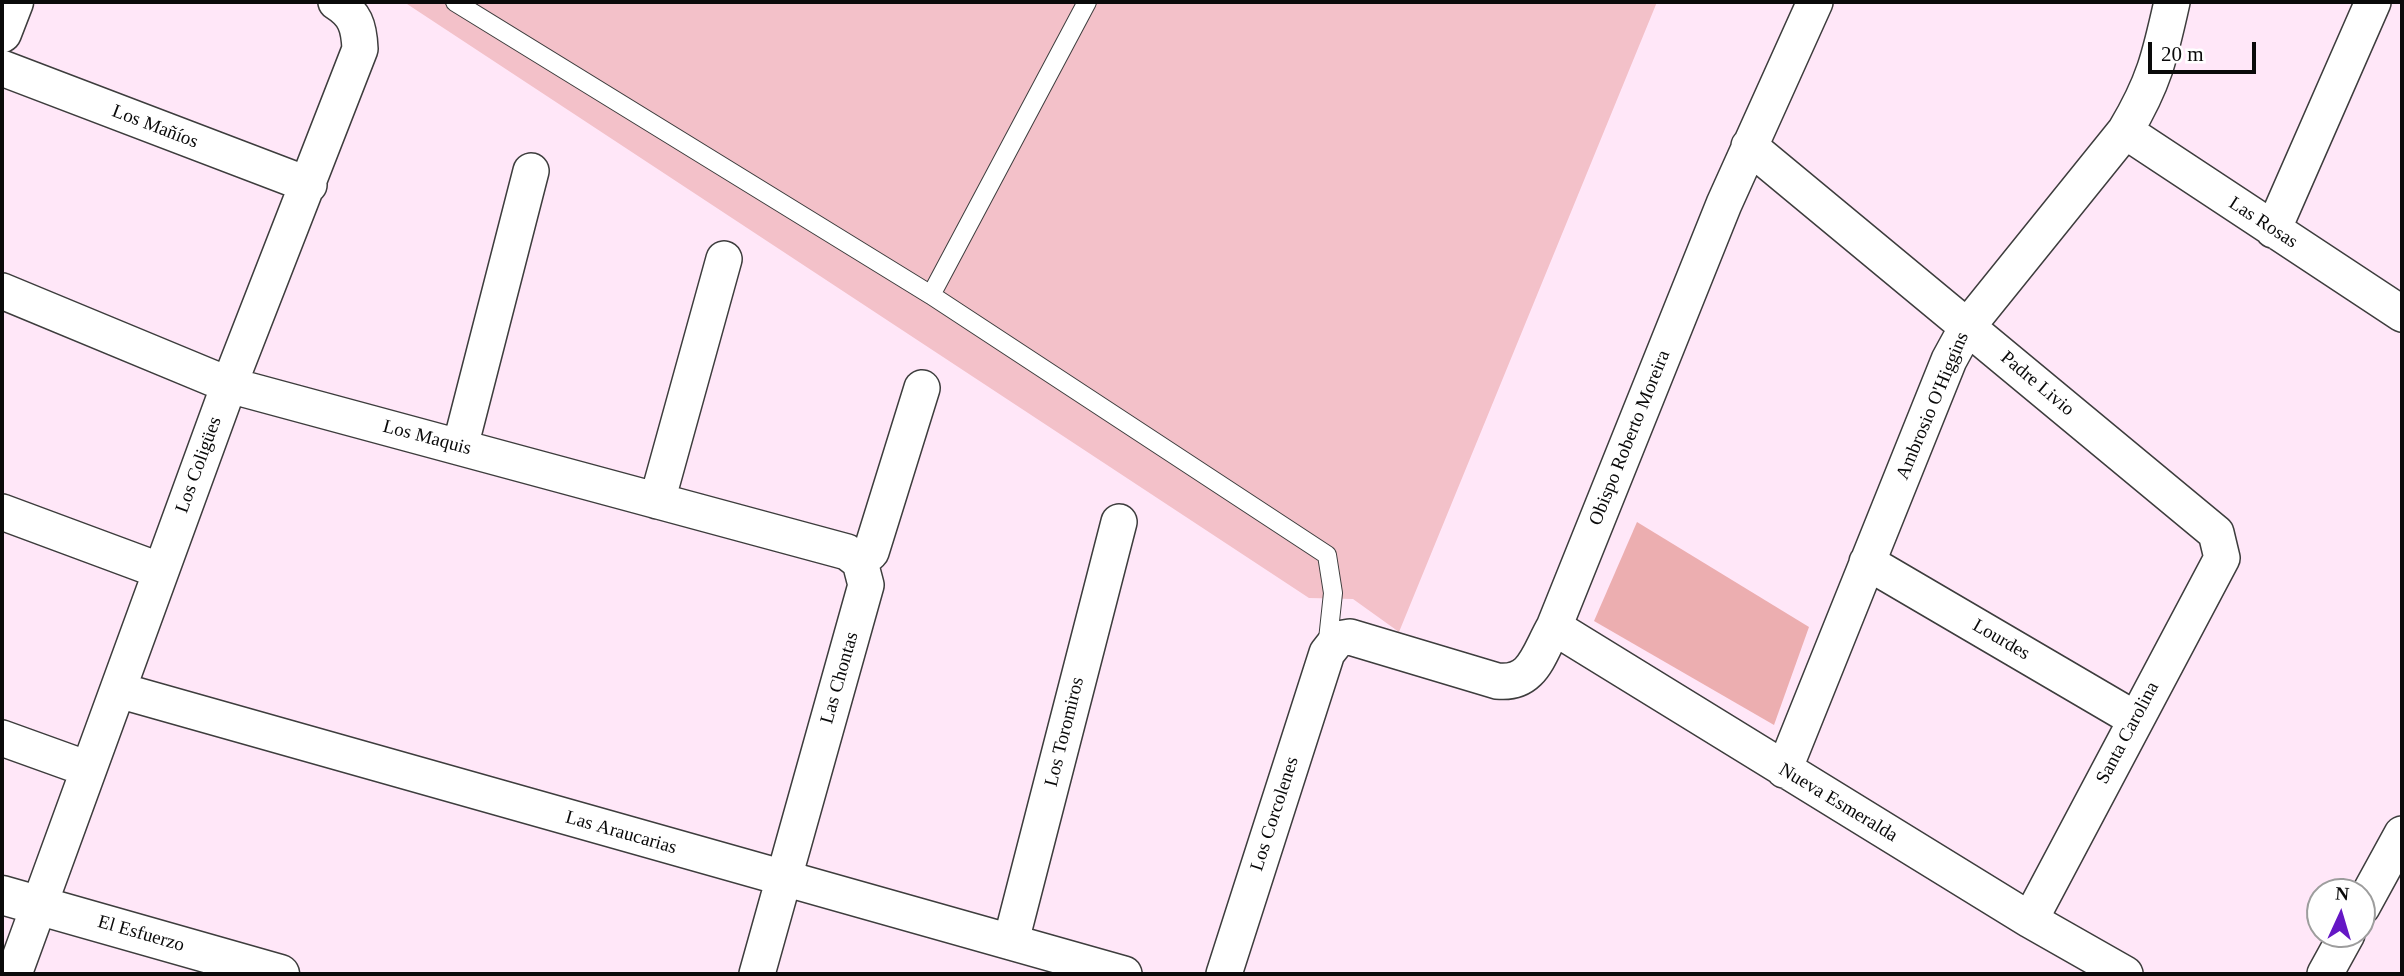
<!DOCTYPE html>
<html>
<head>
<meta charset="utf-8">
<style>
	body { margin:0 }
	#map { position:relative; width:2404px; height:976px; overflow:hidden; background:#ffe7f8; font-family:"Times New Roman",serif }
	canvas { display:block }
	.frame { position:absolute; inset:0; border:4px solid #0a0a0a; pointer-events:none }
	.north { position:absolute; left:2306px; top:878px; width:70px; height:70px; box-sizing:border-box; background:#fff; border:2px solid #9d9d9d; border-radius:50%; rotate:4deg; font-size:19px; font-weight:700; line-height:28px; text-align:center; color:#0a0a0a }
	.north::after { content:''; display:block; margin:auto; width:24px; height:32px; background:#6517c5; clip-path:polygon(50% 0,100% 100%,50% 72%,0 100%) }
	.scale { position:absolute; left:2148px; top:42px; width:108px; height:32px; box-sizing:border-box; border:4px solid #0a0a0a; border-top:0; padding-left:9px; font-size:21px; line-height:24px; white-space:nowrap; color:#0a0a0a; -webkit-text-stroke:5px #fff; paint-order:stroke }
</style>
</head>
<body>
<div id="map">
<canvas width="2404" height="976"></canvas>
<div class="frame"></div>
<div class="north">N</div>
<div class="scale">20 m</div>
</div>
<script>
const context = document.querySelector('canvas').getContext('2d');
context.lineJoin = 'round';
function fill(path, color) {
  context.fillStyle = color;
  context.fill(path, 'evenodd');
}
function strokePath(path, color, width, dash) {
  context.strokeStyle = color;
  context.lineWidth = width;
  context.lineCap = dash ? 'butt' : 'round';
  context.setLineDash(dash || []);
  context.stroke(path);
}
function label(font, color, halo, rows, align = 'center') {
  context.font = font + ' "Times New Roman",serif';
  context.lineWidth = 7;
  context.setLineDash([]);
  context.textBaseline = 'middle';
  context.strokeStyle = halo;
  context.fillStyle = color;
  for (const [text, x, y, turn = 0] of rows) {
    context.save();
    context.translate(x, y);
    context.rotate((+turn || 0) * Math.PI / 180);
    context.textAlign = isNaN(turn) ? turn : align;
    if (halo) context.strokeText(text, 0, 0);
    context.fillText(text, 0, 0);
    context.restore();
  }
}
fill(new Path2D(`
	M1637,522L1809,627L1774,725L1594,621Z`), '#ecaeb0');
fill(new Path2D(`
	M404,2H1657L1399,632L1353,599L1309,598Z`), '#f3c1c9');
const service = new Path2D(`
	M455,2L931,295L1327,555L1333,593L1327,649
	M931,295L1087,2`);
const minor = new Path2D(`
	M2,68L309,185
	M2125,131L2402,314
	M1749,146L2216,533L2222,558L2030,920
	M2273,230L2373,2
	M2,291L229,385L847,552L860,562
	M460,447L531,171
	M657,501L724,259
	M2,512L161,571
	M860,562L871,552L922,388
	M1867,562L2135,719
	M1554,627L2030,920L2125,974
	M118,690L1124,974
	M2,738L88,769
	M1784,770L1949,360L1967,327L2125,131C2154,83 2160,56 2172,2
	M2362,907L2402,834
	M1011,941L1119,522
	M14,974L229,385L360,49C359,26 355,14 336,2
	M757,974L866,585L860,562
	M1224,974L1327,653L1338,639L1350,637L1497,681C1533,685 1538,655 1554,627L1724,204L1815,2
	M2325,974L2347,934`);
const tertiary = new Path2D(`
	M2,33L14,2
	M2,895L280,974`);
strokePath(service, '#3d3d3d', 20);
strokePath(minor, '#3d3d3d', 38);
strokePath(tertiary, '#3d3d3d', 41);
strokePath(service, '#fff', 18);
strokePath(minor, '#fff', 35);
strokePath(tertiary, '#fff', 38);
label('19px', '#0a0a0a', '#fff', [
	["Los Mañíos",155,127,21],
	["Las Rosas",2263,223,33],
	["Padre Livio",2037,384,40],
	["Ambrosio O'Higgins",1933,406,-67],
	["Los Maquis",427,438,15],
	["Obispo Roberto Moreira",1630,438,-68],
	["Los Coligües",199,465,-70],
	["Lourdes",2001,640,30],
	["Las Chontas",840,678,-74],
	["Los Toromiros",1065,732,-76],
	["Santa Carolina",2128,733,-62],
	["Nueva Esmeralda",1838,803,31],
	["Los Corcolenes",1275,814,-72],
	["Las Araucarias",621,833,16],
	["El Esfuerzo",141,934,16]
]);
</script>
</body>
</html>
